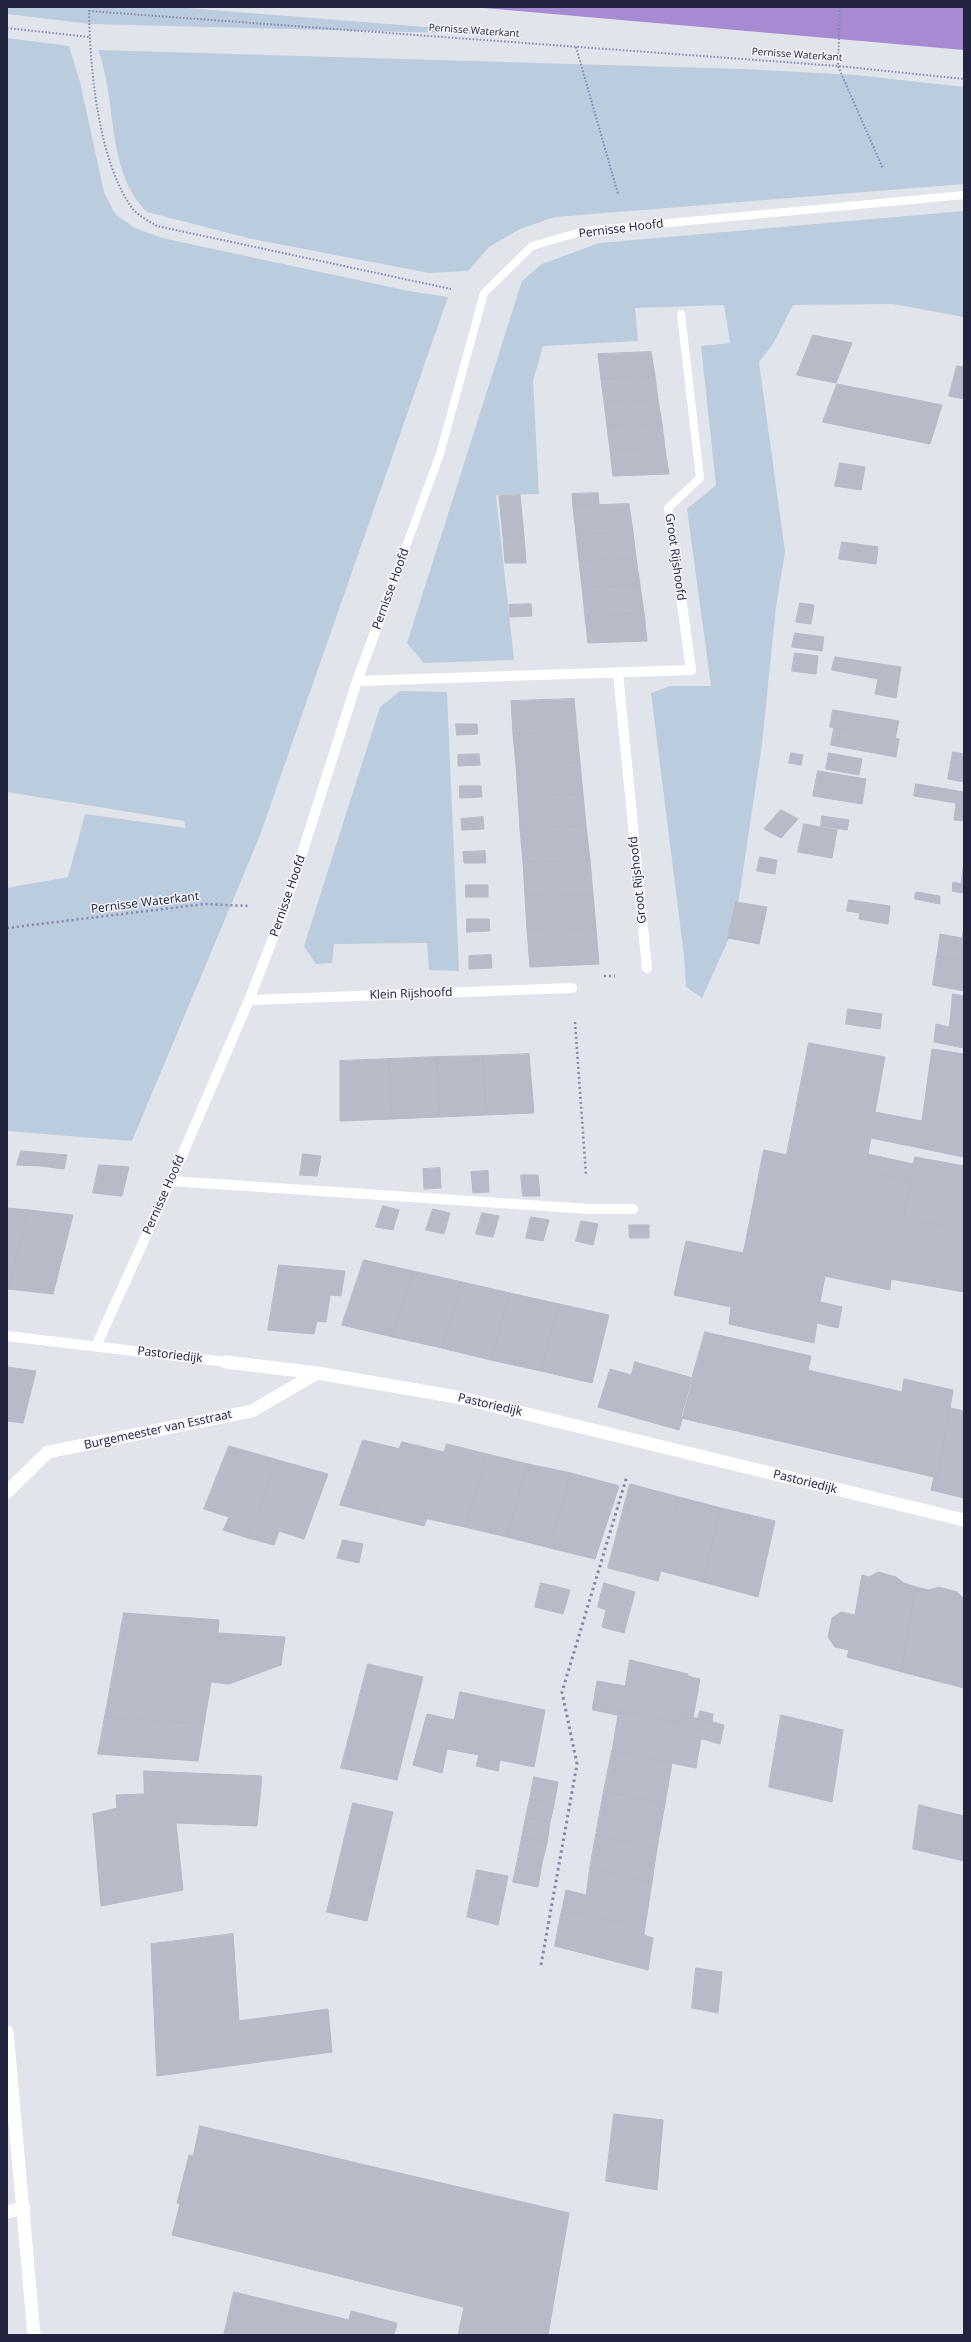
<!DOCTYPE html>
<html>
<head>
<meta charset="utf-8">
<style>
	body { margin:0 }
	#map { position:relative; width:971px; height:2342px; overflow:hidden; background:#e2e4ec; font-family:"Open Sans",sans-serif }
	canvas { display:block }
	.frame { position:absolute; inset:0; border:8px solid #22233e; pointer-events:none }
</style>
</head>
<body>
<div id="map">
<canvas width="971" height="2342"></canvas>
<div class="frame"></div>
</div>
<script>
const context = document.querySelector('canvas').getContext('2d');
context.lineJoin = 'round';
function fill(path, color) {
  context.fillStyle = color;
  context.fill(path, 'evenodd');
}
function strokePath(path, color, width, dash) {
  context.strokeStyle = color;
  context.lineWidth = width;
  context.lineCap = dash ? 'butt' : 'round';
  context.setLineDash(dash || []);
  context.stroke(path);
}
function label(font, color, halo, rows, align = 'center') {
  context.font = font + ' "Open Sans",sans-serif';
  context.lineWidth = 3;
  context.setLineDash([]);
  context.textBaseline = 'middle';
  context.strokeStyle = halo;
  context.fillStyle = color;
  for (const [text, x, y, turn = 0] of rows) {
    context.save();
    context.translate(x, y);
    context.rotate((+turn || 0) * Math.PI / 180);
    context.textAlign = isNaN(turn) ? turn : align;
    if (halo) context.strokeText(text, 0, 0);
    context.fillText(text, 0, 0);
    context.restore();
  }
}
fill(new Path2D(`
	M7,7H174L527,35L91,24L7,14Z
	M7,38L69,46L80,82L104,192L115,214L135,228L162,238L409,291L448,297L259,838L132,1141L7,1131V888L68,877L85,814L186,828L184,821L7,792Z
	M98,50L743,69L856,75L964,87V184L555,217L520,229L489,247L468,271L429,273L252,239L147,212C105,170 118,102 98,50Z
	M964,211V317L893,304L793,305L773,344L759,362L785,552L776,607L762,744L735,925L702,998L686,987L684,956L651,693L670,686H711L687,509L716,485L701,346L730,343L724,305L635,308L638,341L543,346L533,381L539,494L496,495L514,660L424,663L407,643L522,281L542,264L599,243Z
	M400,691L447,692L459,971L429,970L427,943L334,944L332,963L316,964L304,946L380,707Z`), '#bbccde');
fill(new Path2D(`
	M473,7H964V50Z`), '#a68ad2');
const building = new Path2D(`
	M813,335L852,343L836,383L797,375Z
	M651,352L655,376L601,379L598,354Z
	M957,366L964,367V399L949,396Z
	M655,376L658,400L604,402L601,379Z
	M837,384L942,405L930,444L823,422Z
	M658,400L662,424L607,426L604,402Z
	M662,424L665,449L610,450L607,426Z
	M665,449L669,474L613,476L610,450Z
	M840,463L865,467L861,490L835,486Z
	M598,493L599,505L573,506L572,494Z
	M520,495L524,536L503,537L499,496Z
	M629,504L633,532L576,534L573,506Z
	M633,532L636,558L579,561L576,534Z
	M524,536L526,563H505L503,537Z
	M842,542L878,547L876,564L839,559Z
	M636,558L640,585L582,588L579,561Z
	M640,585L644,613L585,616L582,588Z
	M800,603L814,605L811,624L796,622Z
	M531,604L532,616L510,617L509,605Z
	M644,613L647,641L588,643L585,616Z
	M795,633L824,637L822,651L792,647Z
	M795,653L818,656L816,674L792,671Z
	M835,657L901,667L896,698L875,694L878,679L832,670Z
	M574,699L577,731L513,734L511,701Z
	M833,710L899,721L895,739L830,727Z
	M456,724H477L478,734L457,735Z
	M834,728L899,739L896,757L831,745Z
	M577,731L580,763L516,765L513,734Z
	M953,752L964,754V782L948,779Z
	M791,753L803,755L801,765L789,763Z
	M829,753L862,759L859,775L826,769Z
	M479,754L480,765L458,766V755Z
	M580,763L583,794L518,797L516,765Z
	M818,771L866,779L862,804L813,796Z
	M916,784L964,792V821L954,820L956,803L914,796Z
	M460,786H481L482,797L460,798Z
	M583,794L586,826L520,829L518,797Z
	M781,810L798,819L781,838L764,829Z
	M822,816L849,820L847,830L821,826Z
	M483,817L484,829L462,830L461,819Z
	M804,824L837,830L832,858L798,852Z
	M586,826L590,860L523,862L520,829Z
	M485,851L486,863H464L463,852Z
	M760,857L777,860L775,874L757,871Z
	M590,860L593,894L525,896L523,862Z
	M964,860V893L952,891L953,882L961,884Z
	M466,885H488V897H466Z
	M916,892L940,896V904L915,899Z
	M593,894L596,928L527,930L525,896Z
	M849,900L890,906L888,924L859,919L860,913L847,911Z
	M736,902L767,907L759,944L728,938Z
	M467,919H489L490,931L467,932Z
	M964,925V961L937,956L940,934L962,938Z
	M596,928L599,964L530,967L527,930Z
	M491,955L492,968L469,969V956Z
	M937,956L964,961V991L933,985Z
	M953,994L964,996V1048L934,1042L936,1024L949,1027Z
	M848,1009L882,1014L880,1029L846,1024Z
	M809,1043L885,1057L875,1112L922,1121L932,1049L964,1054V1157L871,1138L868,1154L913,1164L915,1157L964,1166V1230L903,1218L911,1181L787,1154Z
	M529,1054L534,1113L486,1115L483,1056Z
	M483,1056L486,1115L439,1117L437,1057Z
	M437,1057L439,1117L391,1119L389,1059Z
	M389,1059L391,1119L340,1121V1061Z
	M764,1150L911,1181L903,1218L964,1230V1292L891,1279L890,1290L825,1276L820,1302L842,1307L838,1328L817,1323L814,1343L729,1324L731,1307L674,1295L686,1241L743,1253Z
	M21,1151L44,1153L41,1166L17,1165Z
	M44,1153L67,1155L64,1169L41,1166Z
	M303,1154L321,1156L317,1176L300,1175Z
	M99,1165L129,1167L122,1196L93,1193Z
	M440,1168L441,1188L424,1189L423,1169Z
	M488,1171L489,1192L473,1193L471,1172Z
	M521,1175H538L540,1196H523Z
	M383,1206L399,1210L393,1230L376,1227Z
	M7,1208L29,1210L8,1289H7Z
	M433,1209L450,1213L444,1234L426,1230Z
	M29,1210L73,1215L53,1294L8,1289Z
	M482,1213L499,1216L493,1237L476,1234Z
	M531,1217L549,1220L543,1241L526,1238Z
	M581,1221L598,1224L593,1245L576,1241Z
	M629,1225H649V1238H630Z
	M364,1260L413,1271L393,1337L342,1325Z
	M279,1265L345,1271L341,1296L330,1295L326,1322L317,1321L314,1334L268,1330Z
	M413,1271L462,1282L442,1348L393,1337Z
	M462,1282L510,1293L491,1360L442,1348Z
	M510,1293L559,1304L541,1371L491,1360Z
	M559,1304L609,1315L592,1383L541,1371Z
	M705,1332L811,1356L808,1370L902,1392L904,1379L953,1390L938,1478L681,1418Z
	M635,1362L693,1378L679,1430L598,1407L610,1369L631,1375Z
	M7,1367L36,1371L23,1423L7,1421Z
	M950,1408L964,1411V1498L931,1490L934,1477L938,1478Z
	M363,1440L400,1449L376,1514L340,1505Z
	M402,1442L444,1452L424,1518H427L424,1526L376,1514Z
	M447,1444L487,1454L465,1527L424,1518Z
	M229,1446L278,1460L248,1538L223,1530L229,1517L204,1509Z
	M487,1454L528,1464L507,1537L465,1527Z
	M278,1460L328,1474L304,1539L279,1531L274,1545L248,1538Z
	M528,1464L571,1473L550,1548L507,1537Z
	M571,1473L619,1486L595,1559L550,1548Z
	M630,1484L679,1497L658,1581L608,1568Z
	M679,1497L721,1508L703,1582L661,1571Z
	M721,1508L775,1521L758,1597L703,1582Z
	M343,1540L363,1544L359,1563L337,1558Z
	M878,1572L896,1577L904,1583L916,1587L902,1672L847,1657L849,1650L835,1647L828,1637L832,1618L841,1612L855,1615L862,1575L869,1577Z
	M541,1583L570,1590L563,1614L535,1607Z
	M604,1583L635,1592L624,1633L602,1627L606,1610L598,1607Z
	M916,1587L929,1590L939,1587L957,1592L964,1599V1688L902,1672Z
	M124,1613L219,1620L218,1633L285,1637L281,1665L229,1684L211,1682L204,1724L105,1717Z
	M630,1660L688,1674V1676L700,1679L693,1718L681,1715L679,1723L593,1705L597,1681L625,1686Z
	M368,1664L423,1677L397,1780L341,1768Z
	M460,1692L545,1710L534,1767L500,1760L498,1771L476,1766L479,1755L447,1749L442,1773L413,1765L427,1714L454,1720Z
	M593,1705L679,1723L681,1715L704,1720L696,1768L612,1751L618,1715L593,1710Z
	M700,1711L713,1714L712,1722L698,1719Z
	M781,1715L843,1730L832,1802L769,1787Z
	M105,1717L204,1724L198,1761L98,1754Z
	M704,1720L724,1725L720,1744L702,1739Z
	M612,1751L672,1763L665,1804L604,1791Z
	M144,1771L262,1776L257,1826L176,1823L183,1890L101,1906L93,1814L117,1808L116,1795L144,1794Z
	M534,1777L558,1782L554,1805L530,1799Z
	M604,1791L665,1804L657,1848L596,1835Z
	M530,1799L554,1805L550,1822L526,1817Z
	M353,1803L393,1812L367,1921L327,1912Z
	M919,1805L964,1816V1861L913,1849Z
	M526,1817L550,1822L547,1843L522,1837Z
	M596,1835L657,1848L652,1882L590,1868Z
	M522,1837L547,1843L542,1863L518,1859Z
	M518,1859L542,1863L538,1887L513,1882Z
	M590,1868L652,1882L645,1927L562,1910L566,1890L586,1895Z
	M477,1870L508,1876L498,1925L467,1917Z
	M562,1910L645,1927L644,1935L653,1938L648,1970L555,1946Z
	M233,1934L239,2021L328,2009L332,2052L157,2076L151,1944Z
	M696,1968L722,1972L718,2013L692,2008Z
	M614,2114L663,2120L657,2190L606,2181Z
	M200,2126L569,2213L548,2335H458L464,2307L172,2235L180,2204L177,2203L189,2155L193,2156Z
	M234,2292L349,2320L351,2311L397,2323L394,2335H224Z`);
fill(building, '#b7bbc7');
strokePath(building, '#b5b8c6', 1);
strokePath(new Path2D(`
	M840,7L838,66L883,169
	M7,28L89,37
	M576,47L618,194
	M451,289L157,226C149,221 138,216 132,208C98,160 90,69 89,11L838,66L964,79`), '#8386b0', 2, [1.5, 2]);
strokePath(new Path2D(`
	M7,928L205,904L249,906
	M604,976H615
	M575,1022L586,1175`), '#8386b0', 2.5, [2, 3]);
strokePath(new Path2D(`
	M541,1965L577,1764L562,1692L627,1476`), '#8386b0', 3, [2.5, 3.5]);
strokePath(new Path2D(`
	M171,1181L589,1209H633`), '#fff', 10);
strokePath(new Path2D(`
	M387,598L440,454L484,293L532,246L584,231L964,195
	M681,598L668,508L700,478L681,314`), '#fff', 8);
strokePath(new Path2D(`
	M618,673L647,968
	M357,681L691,670L681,597
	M249,1000L572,988
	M7,1336L235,1363
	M96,1346L171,1181L249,1000L285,907L357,681L388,597`), '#fff', 10);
strokePath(new Path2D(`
	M226,1362L317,1373L457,1397L964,1520
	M7,1492L48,1452L252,1411L317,1373
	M7,2032L34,2335
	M7,2212L24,2208`), '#fff', 13);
label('10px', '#22233e', '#f3f4f9', [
	["Pernisse Waterkant",474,31,4],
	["Pernisse Waterkant",797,55,4]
]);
label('12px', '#22233e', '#f3f4f9', [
	["Pernisse Hoofd",621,229,-7],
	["Groot Rijshoofd",675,557,82],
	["Pernisse Hoofd",391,589,-70],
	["Groot Rijshoofd",638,880,-96],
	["Pernisse Hoofd",288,896,-71],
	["Pernisse Waterkant",145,903,-7],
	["Klein Rijshoofd",411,994,-2],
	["Pernisse Hoofd",164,1195,-66],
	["Pastoriedijk",170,1355,7],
	["Pastoriedijk",490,1405,13],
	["Burgemeester van Esstraat",158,1430,-12],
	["Pastoriedijk",805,1482,14]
]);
</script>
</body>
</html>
